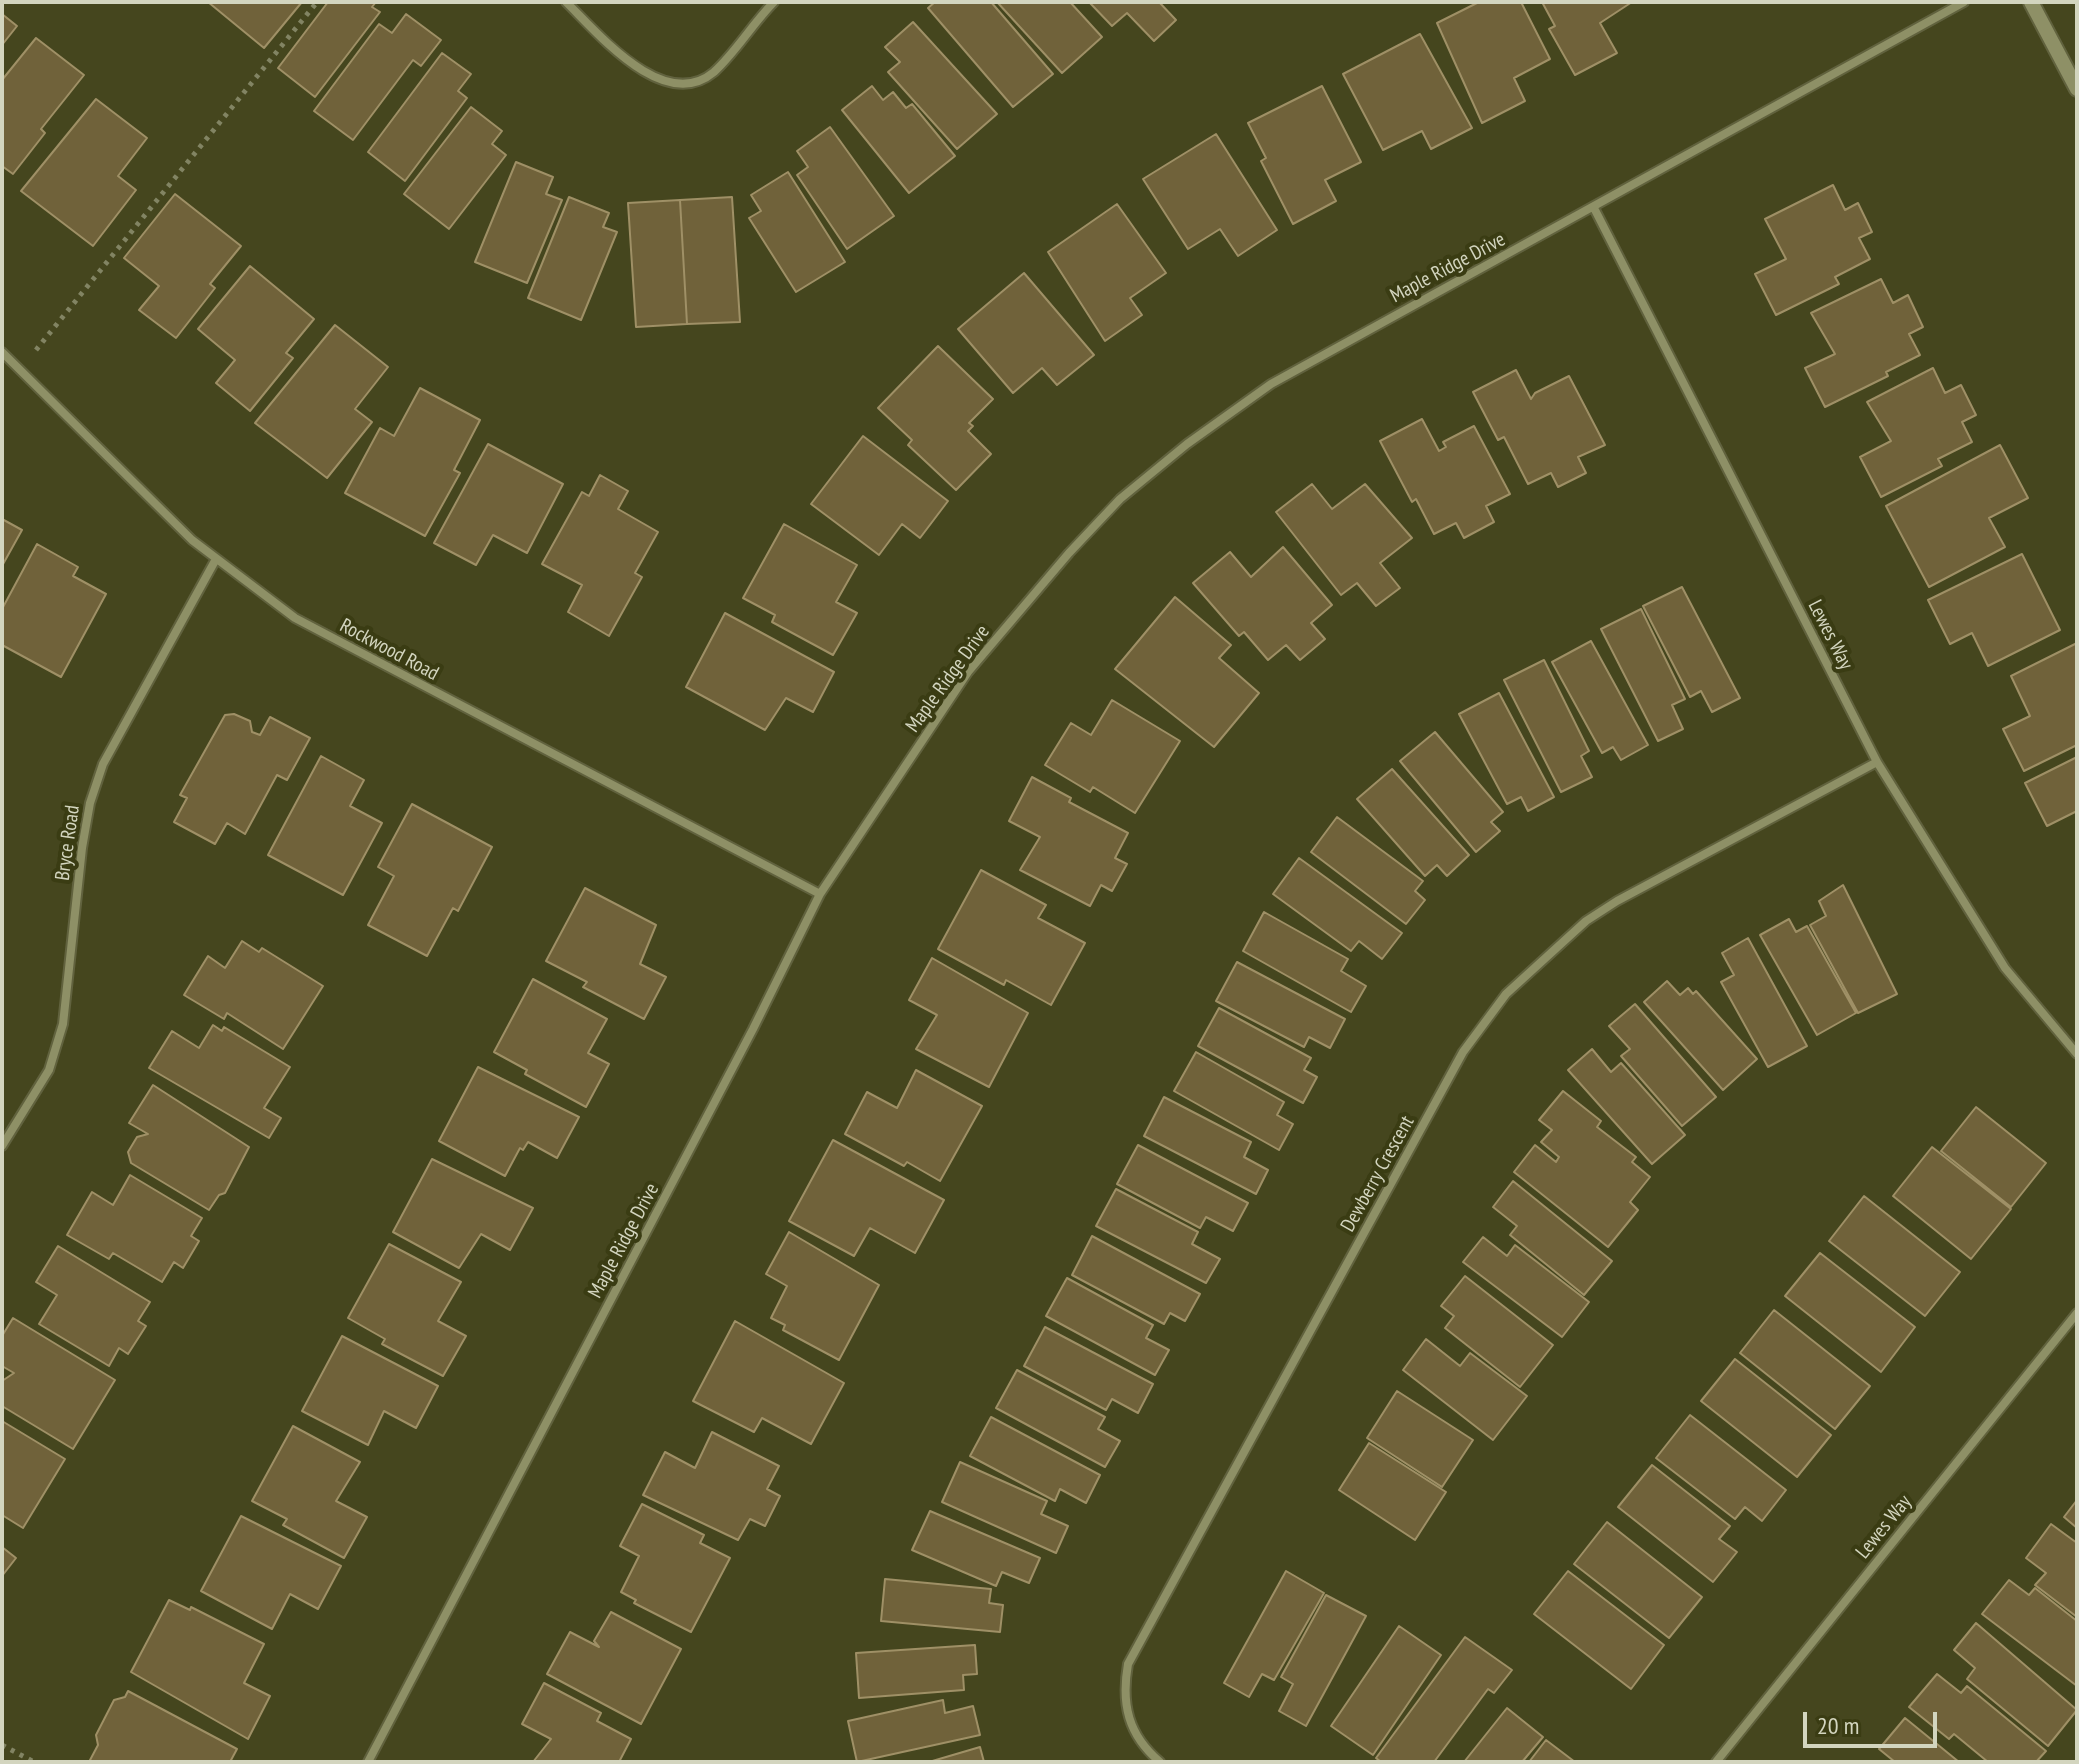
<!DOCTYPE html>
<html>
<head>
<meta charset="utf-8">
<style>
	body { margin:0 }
	#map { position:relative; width:2079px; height:1764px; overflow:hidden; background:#45461e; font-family:"PT Sans Narrow",sans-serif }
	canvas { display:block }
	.frame { position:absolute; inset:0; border:4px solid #d3d5bf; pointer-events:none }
	.scale { position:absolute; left:1803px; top:1712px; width:134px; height:36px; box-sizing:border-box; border:4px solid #d3d5bf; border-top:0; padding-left:10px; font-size:24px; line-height:28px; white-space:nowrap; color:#d3d5bf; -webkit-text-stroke:6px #3a3c13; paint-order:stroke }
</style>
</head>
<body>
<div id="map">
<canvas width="2079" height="1764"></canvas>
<div class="frame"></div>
<div class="scale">20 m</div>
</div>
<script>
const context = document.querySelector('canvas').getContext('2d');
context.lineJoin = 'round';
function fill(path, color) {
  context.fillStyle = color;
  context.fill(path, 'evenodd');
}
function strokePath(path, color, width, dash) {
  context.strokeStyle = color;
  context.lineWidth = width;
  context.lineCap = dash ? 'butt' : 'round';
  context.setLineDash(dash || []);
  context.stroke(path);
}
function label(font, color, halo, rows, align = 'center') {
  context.font = font + ' "PT Sans Narrow",sans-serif';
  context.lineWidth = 8;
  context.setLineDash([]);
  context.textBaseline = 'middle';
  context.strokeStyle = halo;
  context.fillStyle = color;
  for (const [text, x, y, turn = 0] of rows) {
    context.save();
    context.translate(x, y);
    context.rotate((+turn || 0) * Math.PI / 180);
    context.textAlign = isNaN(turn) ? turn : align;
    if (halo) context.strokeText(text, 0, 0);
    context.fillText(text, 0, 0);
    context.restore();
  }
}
const building = new Path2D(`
	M208,2H302L264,48Z
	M328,2H376L372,7L380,12L315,97L278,68Z
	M935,2H991L1053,74L1013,107L928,8Z
	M997,2H1070L1102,37L1062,73Z
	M1089,2H1159L1176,20L1154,41L1127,13L1112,26Z
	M1479,2H1521L1550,59L1514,78L1525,101L1482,123L1437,23Z
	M1542,2H1632L1600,23L1617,53L1575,75L1549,29L1555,26Z
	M2,14L17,26L2,45Z
	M406,14L441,40L421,66L413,60L353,140L314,111L379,24L392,33Z
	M913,22L997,114L957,149L888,72L900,62L885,47Z
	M1420,34L1472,128L1431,149L1422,131L1383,150L1343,74Z
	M36,38L84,75L41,129L45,133L13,174L2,166V80Z
	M442,53L471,74L458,91L467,98L405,181L368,152Z
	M872,86L883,100L893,92L906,108L912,104L955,156L909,193L842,110Z
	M1322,86L1361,162L1325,180L1336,201L1293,224L1261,161L1266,158L1248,123Z
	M96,99L147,138L118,176L136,190L93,246L21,191Z
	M471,107L502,131L492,144L506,155L449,229L404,194Z
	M830,127L894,216L847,249L797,175L808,167L797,151Z
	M1216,134L1277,230L1238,256L1220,229L1188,249L1143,179Z
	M516,162L553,177L546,194L562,200L527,283L475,262Z
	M788,172L845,262L796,292L749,218L761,211L751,195Z
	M1833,185L1845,210L1858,203L1872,232L1859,238L1870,259L1835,277L1839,284L1776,315L1755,274L1786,259L1765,219Z
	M175,194L241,246L210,284L215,288L176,338L139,310L159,286L124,258Z
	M569,197L609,213L603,227L617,232L581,320L528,298Z
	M732,197L740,322L687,324L680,200Z
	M680,200L687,324L636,327L628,203Z
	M1117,204L1166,273L1130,298L1142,315L1105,341L1048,252Z
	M250,266L314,319L286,353L293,358L250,411L216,383L235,360L198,329Z
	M1024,273L1094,355L1057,385L1042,368L1013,393L958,329Z
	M1881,279L1893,303L1908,295L1923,327L1909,334L1920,355L1886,372L1888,376L1825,407L1805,368L1835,354L1811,313Z
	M335,325L388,367L355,409L372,422L327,478L255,423Z
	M938,346L993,399L969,423L973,426L968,431L991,454L956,490L908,445L912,440L878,408Z
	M1933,368L1945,393L1961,385L1976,415L1962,422L1972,442L1938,459L1942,466L1881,497L1860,457L1891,441L1867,402Z
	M1516,370L1531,399L1535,393L1569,376L1605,445L1578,457L1586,473L1558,487L1551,473L1528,484L1504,437L1498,440L1473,392Z
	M420,388L480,420L454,470L460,473L425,536L345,493L380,428L394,436Z
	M1422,419L1439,451L1446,447L1443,442L1474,426L1510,494L1486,506L1494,522L1464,538L1456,523L1434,534L1416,499L1412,502L1380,441Z
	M863,436L948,501L920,538L902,524L879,555L811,504Z
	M488,444L563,484L527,553L493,535L476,565L434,543Z
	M2000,445L2028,498L1989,518L2005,547L1929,587L1886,506Z
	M600,475L628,491L618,509L658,532L635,573L642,577L609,636L568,612L582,585L542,564L582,492L589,496Z
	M1312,484L1332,509L1365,484L1412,538L1380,563L1400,588L1376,606L1357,583L1341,595L1276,512Z
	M2,519L22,530L2,566Z
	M784,524L857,565L836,602L857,613L833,655L772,622L775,615L743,598Z
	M37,544L78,567L73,576L106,594L61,677L2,645V609Z
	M1283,547L1332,605L1311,623L1325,639L1300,660L1286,645L1268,660L1244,632L1239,636L1193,583L1230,552L1251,577Z
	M2022,554L2060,630L1988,666L1972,633L1950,644L1928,600Z
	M1682,587L1740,698L1712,712L1701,691L1690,697L1643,606Z
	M1175,597L1231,645L1219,658L1259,693L1214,747L1115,669Z
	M1641,609L1685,699L1672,705L1683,729L1658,741L1601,629Z
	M725,613L834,672L813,712L786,698L765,730L686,687Z
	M1591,641L1648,745L1621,760L1613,747L1602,753L1552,662Z
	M2077,643V745L2024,771L2003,729L2030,716L2011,676Z
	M1544,660L1589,751L1581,756L1592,777L1561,792L1504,680Z
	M1499,693L1554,797L1528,811L1521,797L1507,804L1459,714Z
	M1112,700L1180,741L1135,813L1093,787L1090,792L1045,765L1071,723L1091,735Z
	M234,714L250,721L252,732L260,735L270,717L310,738L287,780L277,775L245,834L227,823L215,844L174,822L187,798L180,795L225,715Z
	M1435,732L1503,812L1491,822L1500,831L1476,852L1400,761Z
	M321,756L364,780L350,806L382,823L343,895L268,855Z
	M2077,757V811L2047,826L2025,783Z
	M1392,769L1469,855L1447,876L1437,865L1425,876L1357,799Z
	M1032,777L1071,798L1069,802L1128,833L1115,858L1127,864L1112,891L1101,885L1090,906L1020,870L1040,837L1009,821Z
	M412,804L492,847L458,911L453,908L427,956L368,925L394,876L378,867Z
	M1337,817L1423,881L1415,891L1425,900L1406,924L1311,852Z
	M1299,858L1402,933L1382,959L1359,941L1351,951L1273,894Z
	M981,870L1046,905L1038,918L1085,943L1051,1005L1006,980L1004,985L938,949Z
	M1843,885L1897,994L1858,1013L1810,925L1826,916L1819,901Z
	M585,888L656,925L640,964L666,977L644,1019L583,987L587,982L546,961Z
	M1264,912L1348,959L1341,971L1366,986L1351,1012L1243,951Z
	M1789,919L1796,932L1807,926L1856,1013L1817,1035L1760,935Z
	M1748,938L1807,1046L1768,1067L1721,982L1734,975L1722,953Z
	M242,941L259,952L262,948L323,986L283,1049L227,1013L224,1019L184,995L208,956L225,968Z
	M932,958L1028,1013L989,1087L916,1049L937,1015L909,1000Z
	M1237,962L1345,1019L1330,1048L1309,1037L1304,1047L1216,1001Z
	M533,979L607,1019L588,1053L609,1064L586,1107L525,1074L527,1070L494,1052Z
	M1667,981L1680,995L1688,988L1693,994L1696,991L1757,1059L1723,1090L1644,1002Z
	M1635,1004L1716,1097L1682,1126L1621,1056L1630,1049L1609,1026Z
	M1219,1008L1311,1058L1304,1070L1317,1077L1303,1103L1198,1046Z
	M213,1025L222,1031L224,1027L290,1067L264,1108L281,1118L269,1138L149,1068L172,1031L199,1048Z
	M1592,1049L1611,1072L1621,1063L1685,1135L1652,1164L1568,1070Z
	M1196,1052L1284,1102L1277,1115L1293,1124L1279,1150L1174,1091Z
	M478,1067L579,1117L557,1158L528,1142L523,1150L520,1148L505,1176L439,1141Z
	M916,1070L982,1106L940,1181L907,1162L904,1166L845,1134L867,1092L897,1108Z
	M153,1085L249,1147L225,1193L219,1195L209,1210L131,1163L128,1152L137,1137L148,1134L129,1123Z
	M1563,1091L1601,1121L1597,1127L1636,1157L1632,1162L1650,1177L1630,1202L1638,1210L1608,1247L1514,1172L1535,1145L1556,1162L1559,1157L1541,1142L1552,1130L1539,1120Z
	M1164,1097L1251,1142L1244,1157L1268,1170L1256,1194L1144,1136Z
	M1976,1107L2046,1163L2011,1207L1941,1151Z
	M833,1140L944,1200L915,1253L870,1228L854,1256L789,1221Z
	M1138,1145L1248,1203L1233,1231L1206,1217L1200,1228L1117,1184Z
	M1932,1147L2011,1209L1971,1259L1893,1196Z
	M432,1159L533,1208L510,1250L481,1234L459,1268L393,1232Z
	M130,1175L202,1218L191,1236L199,1241L183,1268L174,1262L162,1282L113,1253L109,1259L67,1235L92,1192L113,1205Z
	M1513,1181L1612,1261L1584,1295L1510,1235L1517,1226L1493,1207Z
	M1116,1189L1198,1232L1192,1244L1220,1259L1206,1283L1096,1226Z
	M1864,1196L1960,1272L1925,1316L1829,1241Z
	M789,1232L879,1285L839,1360L783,1330L785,1325L771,1318L787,1286L766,1274Z
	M1092,1236L1200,1294L1185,1321L1170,1313L1164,1324L1072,1275Z
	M1483,1237L1507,1256L1515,1245L1589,1302L1562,1337L1463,1262Z
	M389,1244L461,1282L438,1321L466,1336L443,1376L382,1344L385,1339L348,1318Z
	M58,1246L150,1302L138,1321L146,1326L128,1354L119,1348L109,1366L39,1324L57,1295L36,1282Z
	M1820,1253L1915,1327L1881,1372L1785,1296Z
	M1465,1276L1553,1345L1520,1387L1445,1328L1454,1316L1441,1306Z
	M1067,1278L1153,1325L1146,1338L1169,1350L1155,1375L1046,1316Z
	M1774,1310L1870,1386L1835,1429L1740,1353Z
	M13,1318L115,1380L73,1449L2,1406V1381L14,1373L2,1366V1336Z
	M735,1321L844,1383L811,1444L762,1418L754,1432L693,1401Z
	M1045,1327L1153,1384L1138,1413L1112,1399L1106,1410L1024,1366Z
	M342,1336L438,1386L416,1428L384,1411L368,1445L302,1411Z
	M1426,1339L1460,1366L1470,1353L1527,1396L1493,1440L1403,1370Z
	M1735,1359L1831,1435L1797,1477L1701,1401Z
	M1017,1370L1105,1417L1098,1429L1120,1441L1105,1467L996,1408Z
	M1397,1391L1473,1440L1442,1487L1367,1438Z
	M1690,1415L1786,1490L1762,1521L1745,1507L1735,1519L1656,1458Z
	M991,1417L1100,1475L1086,1503L1060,1489L1055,1501L970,1456Z
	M2,1421L65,1459L23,1528L2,1515Z
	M293,1426L360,1462L336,1501L367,1517L344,1558L283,1525L287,1519L252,1501Z
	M712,1432L779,1466L767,1489L780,1496L765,1526L750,1519L738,1540L643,1495L665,1452L695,1468Z
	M1369,1443L1446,1492L1415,1540L1339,1490Z
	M960,1462L1047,1501L1041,1514L1068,1526L1056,1553L942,1502Z
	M1652,1465L1730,1526L1719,1539L1737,1552L1713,1582L1618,1507Z
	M2077,1500V1528L2064,1517Z
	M642,1504L704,1535L700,1543L730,1558L691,1632L634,1603L636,1600L621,1592L639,1556L620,1546Z
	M930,1511L1040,1558L1029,1583L1002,1572L996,1586L912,1550Z
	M241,1516L341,1566L318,1609L290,1594L272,1629L201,1591Z
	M1607,1522L1702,1597L1669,1638L1574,1564Z
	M2051,1524L2077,1543V1617L2035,1585L2046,1573L2026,1558Z
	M2,1547L16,1558L2,1576Z
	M1286,1571L1324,1593L1274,1680L1262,1674L1249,1697L1224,1683Z
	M1568,1571L1664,1645L1631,1689L1534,1614Z
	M885,1579L991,1589L989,1603L1003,1605L1000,1632L881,1621Z
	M2009,1580L2029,1595L2035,1588L2077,1621V1686L1982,1614Z
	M1326,1595L1366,1616L1306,1726L1279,1711L1293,1684L1281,1677Z
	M169,1600L190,1610L191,1607L264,1644L244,1683L270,1696L248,1739L131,1672Z
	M611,1612L681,1649L641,1724L547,1674L570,1632L599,1647L594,1641Z
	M1976,1623L2077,1710L2048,1746L1967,1679L1975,1668L1954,1650Z
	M1399,1626L1441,1655L1373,1755L1331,1726Z
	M1465,1637L1512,1670L1494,1693L1488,1689L1434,1762H1381L1376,1758Z
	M975,1645L977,1674L963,1675L964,1690L859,1698L856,1653Z
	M1937,1674L1961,1693L1967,1686L2046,1751L2036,1762H1988L1954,1734L1949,1739L1909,1707Z
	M544,1683L601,1713L597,1721L631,1739L619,1762H533L551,1739L522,1724Z
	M128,1691L237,1749L230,1762H89L98,1745L96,1735L114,1700L125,1697Z
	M943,1700L945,1713L973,1706L980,1735L857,1762L848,1721Z
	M1507,1708L1543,1737L1522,1762H1464Z
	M1905,1718L1959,1762H1895L1879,1749Z
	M1546,1740L1575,1762H1529Z
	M980,1747L984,1762H929Z`);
fill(building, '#70623a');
strokePath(building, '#9f9066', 2);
const minor = new Path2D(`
	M566,2C597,32 664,114 714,72C736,52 753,23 774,2
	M1594,208L1877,762L2005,968L2077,1054
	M2,352L192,540L295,618L820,894
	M2,1146L49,1070L63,1024L82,848L90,803L103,764L216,559
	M368,1762L753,1029L820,894L968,672L1069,553L1120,499L1187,444L1271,384L1964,2
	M1160,1762C1128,1735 1121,1704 1128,1664L1463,1052L1506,994L1586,921L1617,901L1877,762
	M1716,1762L2077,1313`);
const tertiary = new Path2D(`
	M2031,2L2077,89`);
strokePath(minor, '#61623e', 12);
strokePath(tertiary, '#61623e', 18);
strokePath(new Path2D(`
	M36,350L317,2
	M2,1745L34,1762`), '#828463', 5, [4, 6]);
strokePath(minor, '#8e9066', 8);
strokePath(tertiary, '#8e9066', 14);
label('20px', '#d3d5bf', '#3a3c13', [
	["Maple Ridge Drive",1448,268,-28],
	["Lewes Way",1830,635,63],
	["Rockwood Road",389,650,28],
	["Maple Ridge Drive",948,679,-54],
	["Bryce Road",68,843,-82],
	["Dewberry Crescent",1378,1174,-61],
	["Maple Ridge Drive",624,1241,-62],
	["Lewes Way",1884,1527,-51]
]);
</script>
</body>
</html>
